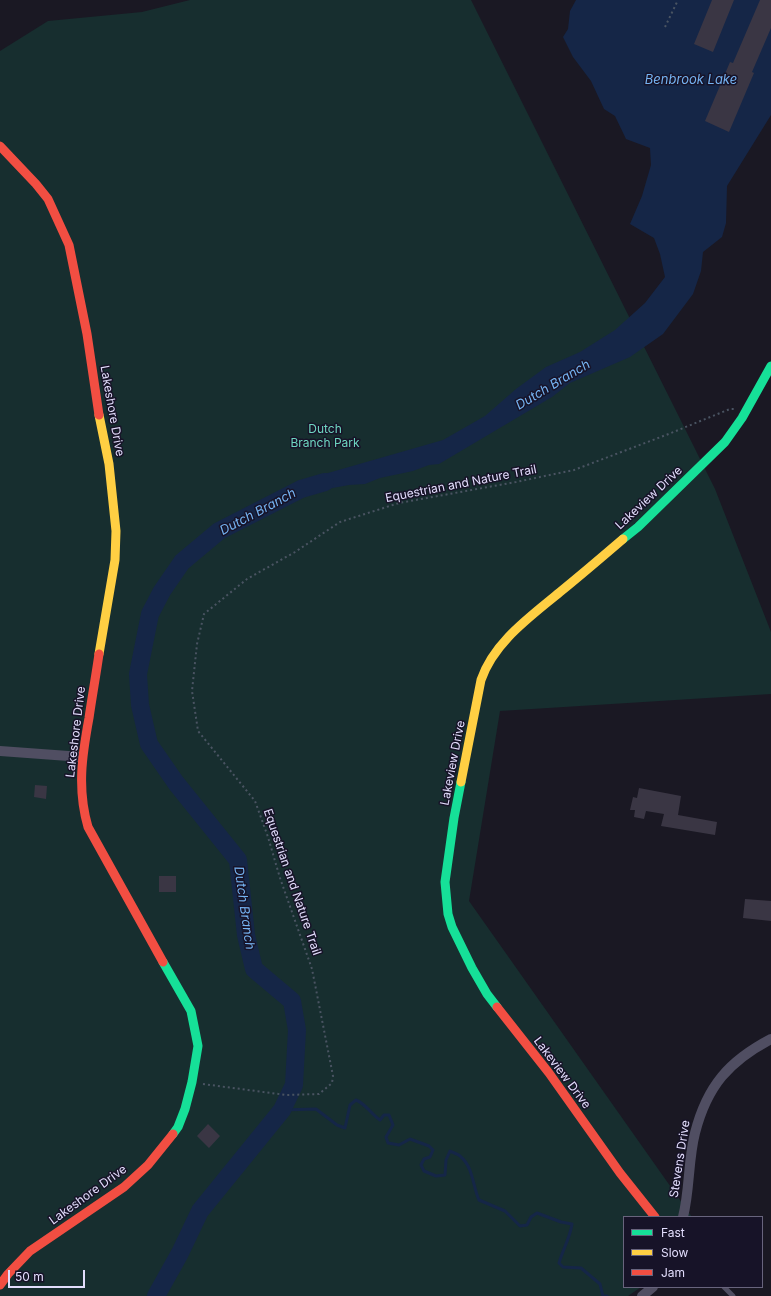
<!DOCTYPE html>
<html>
<head>
<meta charset="utf-8">
<style>
	body { margin:0 }
	#map { position:relative; width:771px; height:1296px; overflow:hidden; background:#1a1823; font-family:Inter,sans-serif }
	canvas { display:block }
	.legend { position:absolute; left:623px; top:1216px; width:140px; height:72px; box-sizing:border-box; background:#171328; border:1px solid #68647d; margin:0; padding:5px 7px; list-style:none; font-size:12px; color:#e2ddfc }
	.legend li { display:flex; align-items:center; gap:8px; height:20px }
	.legend b { width:20px; border:1px solid #68647d }
	.scale { position:absolute; left:8px; top:1270px; width:77px; height:18px; box-sizing:border-box; border:2px solid #e2ddfc; border-top:0; padding-left:5px; font-size:12px; line-height:14px; white-space:nowrap; color:#e2ddfc; -webkit-text-stroke:3px #171328; paint-order:stroke }
</style>
</head>
<body>
<div id="map">
<canvas width="771" height="1296"></canvas>
<ul class="legend">
<li><b style="height:5px;background:#16e098"></b>Fast</li>
<li><b style="height:5px;background:#ffcf43"></b>Slow</li>
<li><b style="height:5px;background:#f24e42"></b>Jam</li>
</ul>
<div class="scale">50 m</div>
</div>
<script>
const context = document.querySelector('canvas').getContext('2d');
context.lineJoin = 'round';
function fill(path, color) {
  context.fillStyle = color;
  context.fill(path, 'evenodd');
}
function strokePath(path, color, width, dash) {
  context.strokeStyle = color;
  context.lineWidth = width;
  context.lineCap = dash ? 'butt' : 'round';
  context.setLineDash(dash || []);
  context.stroke(path);
}
function label(font, color, halo, rows, align = 'center') {
  context.font = font + ' Inter,sans-serif';
  context.lineWidth = 3;
  context.setLineDash([]);
  context.textBaseline = 'middle';
  context.strokeStyle = halo;
  context.fillStyle = color;
  for (const [text, x, y, turn = 0] of rows) {
    context.save();
    context.translate(x, y);
    context.rotate((+turn || 0) * Math.PI / 180);
    context.textAlign = isNaN(turn) ? turn : align;
    if (halo) context.strokeText(text, 0, 0);
    context.fillText(text, 0, 0);
    context.restore();
  }
}
fill(new Path2D(`
	M190,0H471L715,489L771,632V694L500,711L469,901L692,1217H624V1287H641L628,1296H0V51L48,21L142,12Z`), '#172e2f');
fill(new Path2D(`
	M576,0H771V115L727,186L726,223L722,237L703,252L701,271L693,294L663,334L630,357L570,383L552,397L439,464L429,465L413,471L380,478L365,484L349,485L311,492L301,489V482L321,475L443,440L485,416L516,389L546,367L580,352L615,330L645,303L665,277L660,254L654,238L630,224L642,196L651,165L650,148L626,139L615,116L604,109L591,81L573,57L563,37L568,29L570,11Z`), '#152647');
strokePath(new Path2D(`
	M282,1110L316,1109L337,1125L345,1128L350,1105L356,1100C366,1104 371,1114 380,1120L384,1115H389L393,1125L386,1137L388,1143L399,1145L410,1139L429,1146L433,1150L430,1157L424,1159L421,1165L424,1171L436,1176L445,1175L446,1160L450,1151C453,1153 459,1154 461,1157C473,1167 473,1187 479,1200L505,1211L520,1226L527,1225L531,1217L537,1213L561,1222L572,1224C570,1238 563,1249 559,1263L563,1267L581,1268L600,1284L603,1296H607`), '#152647', 3);
strokePath(new Path2D(`
	M156,1296L180,1253L200,1211L282,1110L294,1085L297,1030L292,1001L254,969L246,935L238,860L176,783L149,744L140,705L138,674L150,614L162,591L182,562L219,531L301,489L325,482`), '#152647', 18);
fill(new Path2D(`
	M712,0H734L713,52L694,44Z
	M760,0H771V28L752,72L754,73L729,132L705,121L730,62L733,63Z
	M35,785L47,786L46,799L34,797Z
	M639,788L681,796L678,815L717,822L715,835L661,826L664,814L646,811L644,819L634,817L635,810H630L633,797L637,798Z
	M159,876H176V892H159Z
	M745,899L771,901V921L743,918Z
	M208,1124L220,1136L209,1148L197,1136Z`), '#3a3644');
strokePath(new Path2D(`
	M665,27L678,0
	M203,1084L286,1095L319,1094L332,1083L333,1076L312,969L280,878L268,837L255,801L198,731L192,691L197,644L204,614L247,579L295,552L340,522L399,503L516,482L574,470L666,435L730,409H734`), '#4a5462', 2, [2, 3]);
strokePath(new Path2D(`
	M724,1287L733,1296`), '#504e62', 5);
strokePath(new Path2D(`
	M0,751L82,757
	M683,1217C690,1189 688,1160 695,1133C707,1086 729,1061 771,1039
	M642,1296L653,1287`), '#504e62', 10);
strokePath(new Path2D(`
	M623,539L638,527L725,442L742,418L771,366
	M461,782L454,818L445,882L448,914L452,927L472,968L487,994L497,1007
	M163,962L191,1011L198,1046L192,1082L185,1109L178,1127L173,1134`), '#16e098', 9);
strokePath(new Path2D(`
	M99,415L109,464L116,531L115,560L99,654
	M461,782L481,680C494,642 530,617 560,592C581,575 602,557 623,539`), '#ffcf43', 9);
strokePath(new Path2D(`
	M0,146L36,184L48,199L69,245L87,334L99,415
	M99,654C96,675 92,697 89,718C82,756 77,789 88,827L163,962
	M497,1007L549,1073L620,1173L655,1217
	M0,1285L8,1274L30,1251L124,1187L148,1165L173,1134`), '#f24e42', 9);
label('12px', '#e2ddfc', '#171328', [
	["Lakeshore Drive",112,411,80],
	["Equestrian and Nature Trail",461,484,-11],
	["Lakeview Drive",649,498,-43],
	["Lakeshore Drive",76,732,-83],
	["Lakeview Drive",453,763,-79],
	["Equestrian and Nature Trail",292,882,71],
	["Lakeview Drive",562,1073,53],
	["Stevens Drive",680,1159,-81],
	["Lakeshore Drive",88,1195,-36]
]);
label('12px', '#6ed6c0', '#171328', [
	["Dutch",325,429],
	["Branch Park",325,443]
]);
label('italic 13px', '#75b3f2', '#171328', [
	["Benbrook Lake",691,80],
	["Dutch Branch",553,385,-31],
	["Dutch Branch",258,512,-28],
	["Dutch Branch",244,908,82]
]);
</script>
</body>
</html>
